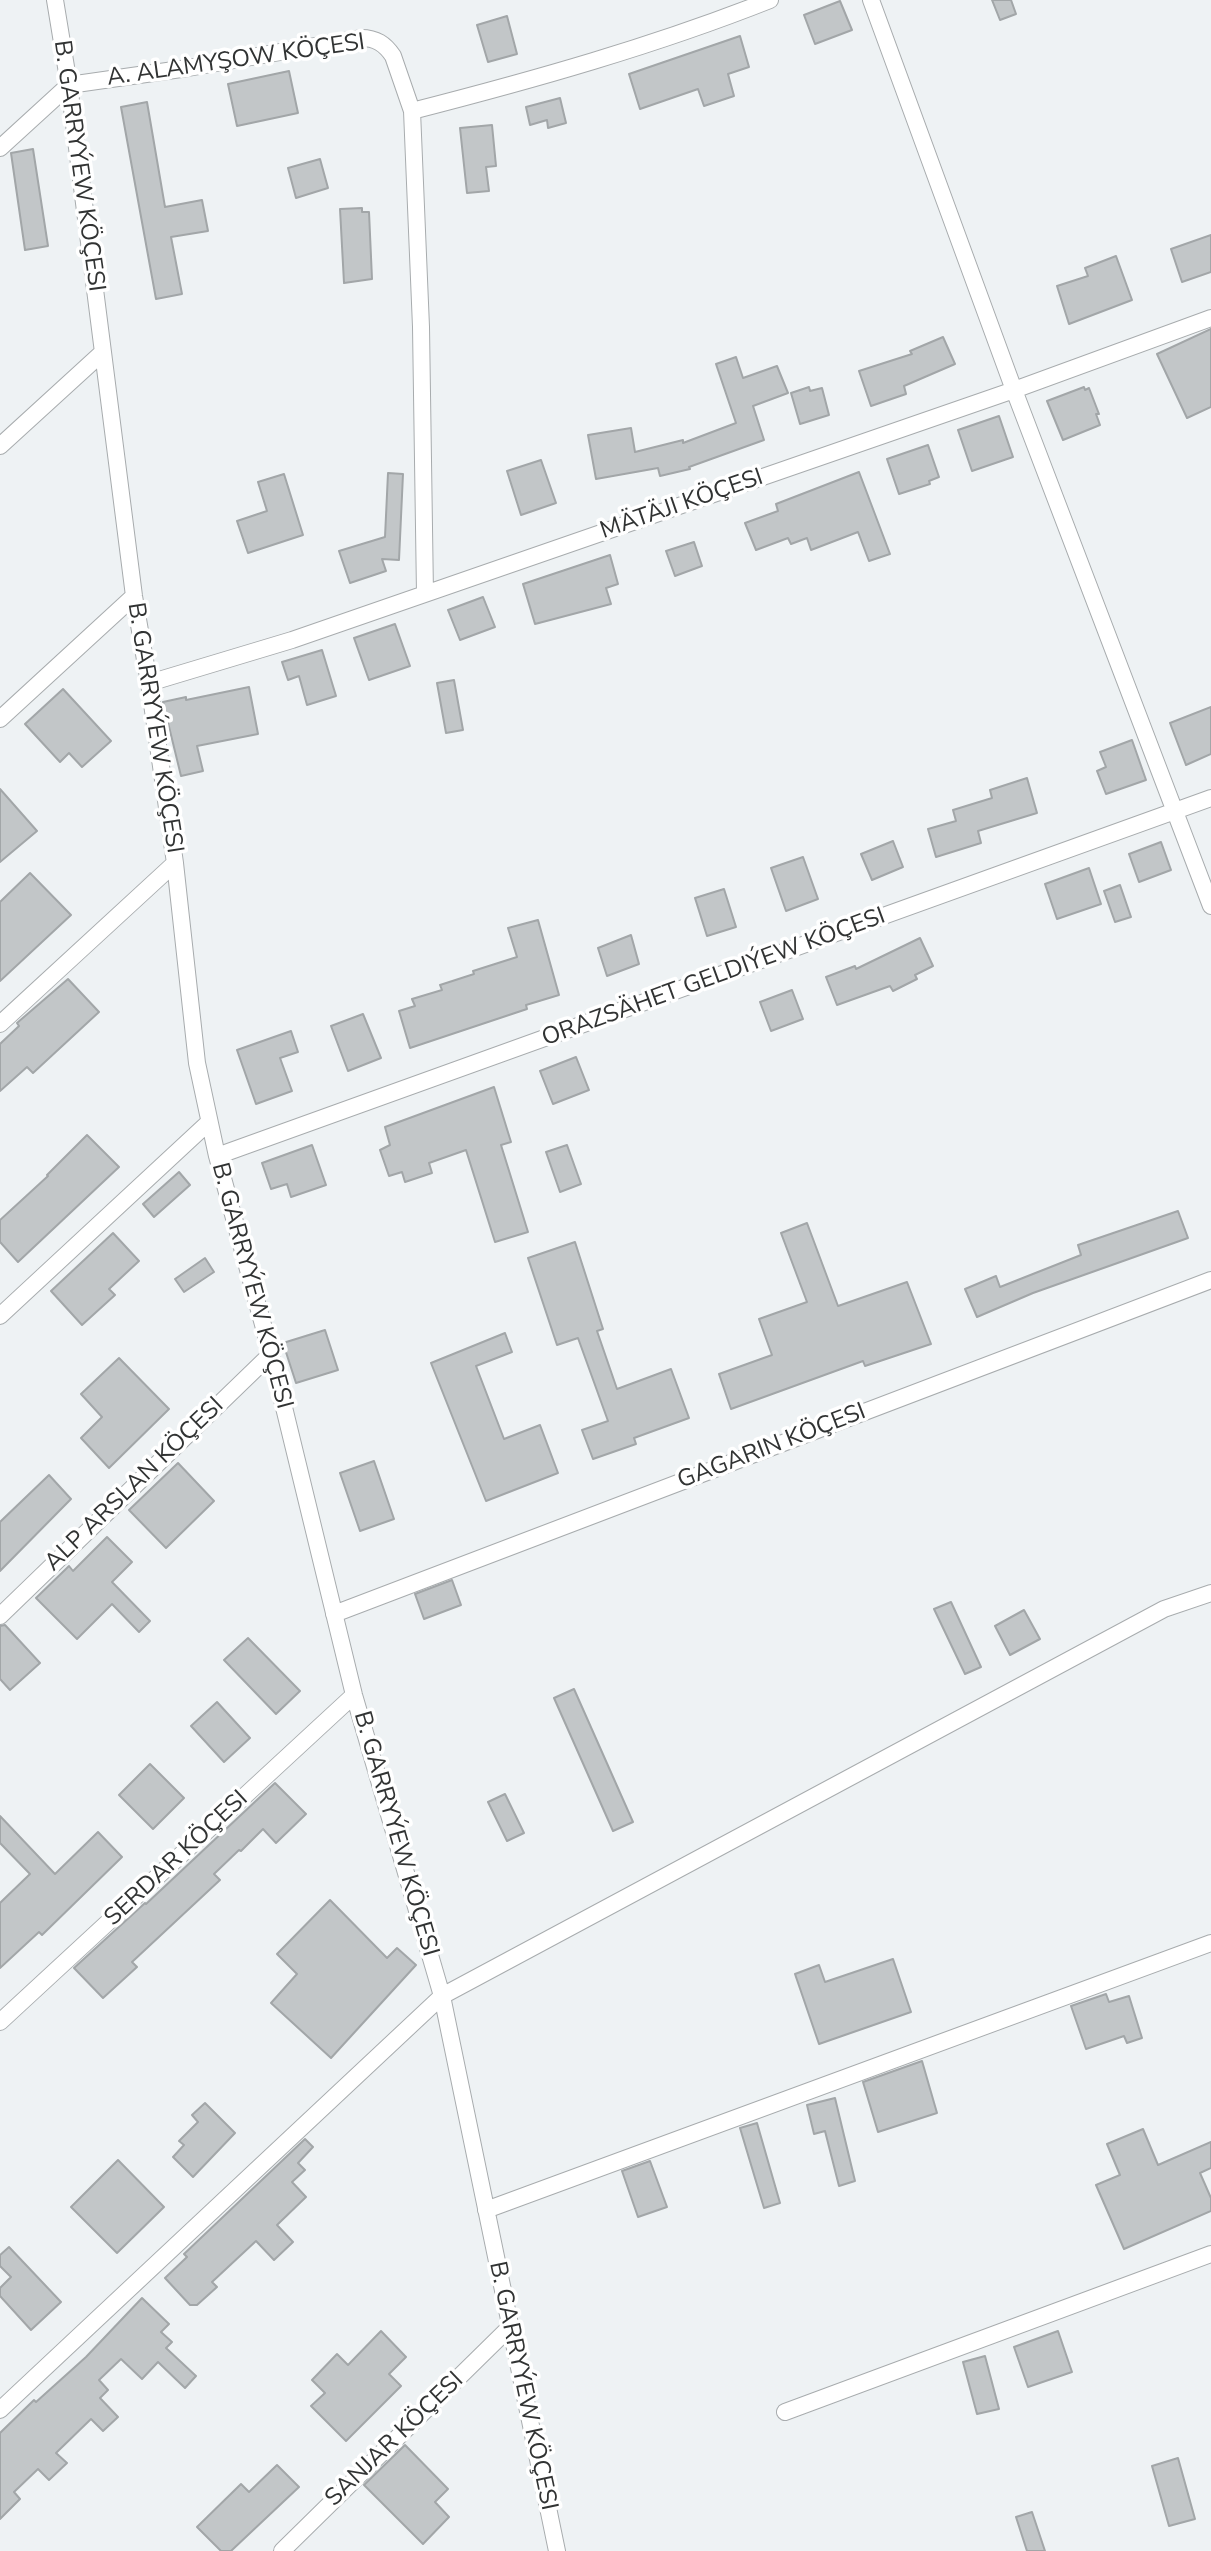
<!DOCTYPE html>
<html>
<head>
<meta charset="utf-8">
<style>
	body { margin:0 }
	canvas { display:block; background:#eef2f4 }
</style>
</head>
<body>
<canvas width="1211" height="2551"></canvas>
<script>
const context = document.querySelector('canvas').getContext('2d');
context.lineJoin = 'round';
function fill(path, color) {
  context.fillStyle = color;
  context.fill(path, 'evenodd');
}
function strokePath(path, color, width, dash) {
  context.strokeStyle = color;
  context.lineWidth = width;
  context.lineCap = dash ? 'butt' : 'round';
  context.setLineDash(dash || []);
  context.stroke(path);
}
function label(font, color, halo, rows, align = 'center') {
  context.font = font + ' "Nunito Sans",sans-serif';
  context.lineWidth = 7;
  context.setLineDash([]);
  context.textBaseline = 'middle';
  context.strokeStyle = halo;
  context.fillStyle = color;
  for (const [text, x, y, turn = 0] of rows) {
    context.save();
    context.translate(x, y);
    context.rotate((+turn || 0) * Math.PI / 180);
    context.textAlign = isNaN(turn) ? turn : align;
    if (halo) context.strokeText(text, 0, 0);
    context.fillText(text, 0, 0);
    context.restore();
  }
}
const building = new Path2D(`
	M992,0H1011L1016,14L1000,20Z
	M840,1L852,30L815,44L804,15Z
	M507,16L517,54L488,62L477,25Z
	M740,36L749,67L728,74L734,96L704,106L698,89L640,109L629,74Z
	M289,71L298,113L237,126L228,84Z
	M560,98L566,123L548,128L547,120L530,125L526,107Z
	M147,102L165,207L202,200L208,231L171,237L182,294L156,299L121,107Z
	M492,125L496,166L486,167L489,191L467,193L460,128Z
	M33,149L48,246L25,250L11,153Z
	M320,159L328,188L296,198L288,168Z
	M362,208V212H369L372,279L344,283L340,209Z
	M1211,235V272L1182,282L1171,249Z
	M1116,256L1132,300L1069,324L1057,286L1088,276L1085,268Z
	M1211,329V407L1187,418L1157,354Z
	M943,337L955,364L904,386L906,394L871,406L859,371L912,354L910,351Z
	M736,357L743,378L777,366L788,393L753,406L764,440L689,467L690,469L660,476L658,468L596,479L588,435L631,428L635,452L683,440V443L736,423L716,364Z
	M809,387L810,391L822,388L829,415L800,424L791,393Z
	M1084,387L1085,390L1089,388L1099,414H1096L1100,425L1063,440L1047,401Z
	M999,416L1013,457L972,471L958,430Z
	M928,445L939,477L929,481L930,484L899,494L887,459Z
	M541,460L556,503L521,515L507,471Z
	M859,472L890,554L869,561L858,532L811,550L807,538L791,544L788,538L756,550L745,523L778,511L776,504Z
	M388,473L403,474L399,560L382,559L386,571L350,583L339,551L385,537Z
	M284,474L303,535L248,553L237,521L267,511L258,482Z
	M694,542L702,566L675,576L666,551Z
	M610,555L618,584L606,588L611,604L535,624L523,584Z
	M483,597L495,627L460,640L448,610Z
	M395,624L410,666L369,680L354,638Z
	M322,650L336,696L307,705L299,676L288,680L282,662Z
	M454,680L463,730L446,733L437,683Z
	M249,687L258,734L197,746L203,771L181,776L163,702L186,697V700Z
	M63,689L111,741L82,767L69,753L60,762L25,724Z
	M1211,707V754L1186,765L1170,723Z
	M1132,740L1146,780L1106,794L1097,771L1106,767L1100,752Z
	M1027,778L1037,813L978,831L981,843L936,857L928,829L956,821L953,810L992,798L990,790Z
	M0,789L37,831L0,862Z
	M893,841L903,867L872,880L861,854Z
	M1161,842L1171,870L1139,882L1129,854Z
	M803,857L818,899L786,911L771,868Z
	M1089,868L1101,904L1057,919L1045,884Z
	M30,873L71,915L0,981V902Z
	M1120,885L1131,917L1115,922L1104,891Z
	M724,889L736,927L707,936L695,898Z
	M538,920L559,995L526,1005L527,1009L410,1048L399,1011L415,1006L412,999L442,990L440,985L474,974L473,971L517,957L508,928Z
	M631,935L639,964L607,976L598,948Z
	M920,938L933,966L915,975L917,979L893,991L890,986L837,1005L826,977L855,966L856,969Z
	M68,979L99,1012L33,1073L27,1067L0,1091V1044L19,1026L17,1023Z
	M792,990L803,1019L771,1031L760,1002Z
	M363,1014L381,1058L348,1071L331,1026Z
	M291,1031L298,1052L280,1058L292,1091L256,1104L237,1050Z
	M576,1057L589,1090L553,1104L540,1071Z
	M494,1087L511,1142L501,1145L528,1232L495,1242L466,1150L429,1163L432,1173L405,1182L402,1172L389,1176L380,1150L390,1145L385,1127Z
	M87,1135L119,1167L18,1262L0,1242V1220L48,1176L47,1175Z
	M312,1145L326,1185L291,1197L287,1184L271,1189L262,1163Z
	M567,1145L581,1184L560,1192L546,1152Z
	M179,1172L190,1185L154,1217L143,1204Z
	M1178,1211L1188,1238L1033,1293L977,1317L965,1289L996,1276L1000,1287L1081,1255L1078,1245Z
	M807,1223L838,1306L907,1282L931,1344L865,1366L863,1361L731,1409L719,1374L772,1355L759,1319L807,1302L781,1233Z
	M113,1233L139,1261L109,1289L115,1295L82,1325L51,1291Z
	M575,1242L603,1329L597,1331L617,1389L671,1369L689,1418L634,1438L636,1444L593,1459L582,1430L608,1421L578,1338L557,1345L528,1258Z
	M205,1258L214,1272L184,1292L175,1279Z
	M325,1330L338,1370L296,1383L283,1343Z
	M505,1333L512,1352L476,1366L504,1439L540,1425L558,1473L486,1501L431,1363Z
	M119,1358L169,1409L109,1468L81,1438L102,1417L81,1394Z
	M374,1461L394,1519L360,1531L340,1473Z
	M178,1463L214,1501L166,1548L129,1510Z
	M49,1475L71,1499L0,1571V1522Z
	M107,1537L132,1562L112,1582L150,1621L139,1632L112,1604L77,1639L36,1598L69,1566L73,1571Z
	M452,1580L461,1605L424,1619L415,1594Z
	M951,1602L981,1667L965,1674L934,1609Z
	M1024,1610L1040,1639L1010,1655L995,1626Z
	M5,1625L40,1663L10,1690L0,1679V1626Z
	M248,1638L300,1691L276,1714L224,1660Z
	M574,1689L633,1822L613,1831L554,1698Z
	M217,1702L250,1738L224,1762L191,1726Z
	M150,1764L184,1798L153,1829L119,1795Z
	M275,1783L306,1814L276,1843L263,1829L241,1851L239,1850L214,1874L220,1880L132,1962L137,1967L103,1998L74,1968L145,1903L146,1904Z
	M505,1794L524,1833L507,1841L488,1802Z
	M0,1816L55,1874L98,1832L122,1857L42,1935L39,1932L0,1968V1903L30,1874L0,1843Z
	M330,1900L387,1958L397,1948L416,1965L331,2058L271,2003L297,1974L277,1954Z
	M893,1959L911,2012L819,2044L795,1974L819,1965L825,1982Z
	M1106,1994L1109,2002L1129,1996L1142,2038L1127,2043L1124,2036L1086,2049L1071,2006Z
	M922,2061L937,2113L878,2132L863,2082Z
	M835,2098L855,2181L839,2186L825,2131L814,2134L807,2105Z
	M205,2103L235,2133L193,2177L173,2157L184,2145L179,2141L198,2122L192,2115Z
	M757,2123L780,2203L764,2208L740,2128Z
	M1143,2129L1158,2165L1211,2142V2168L1200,2173L1211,2198V2211L1124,2249L1096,2185L1120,2175L1107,2144Z
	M305,2139L313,2147L298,2163L305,2170L292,2182L306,2197L277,2225L293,2242L274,2260L256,2241L212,2282L217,2287L197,2305H190L165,2278L187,2257L184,2254Z
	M118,2160L164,2207L117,2253L71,2207Z
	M650,2161L667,2207L638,2217L622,2171Z
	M9,2247L61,2302L31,2330L0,2296V2288L11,2277L0,2266V2255Z
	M142,2298L169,2324L161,2332L172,2342L166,2348L196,2376L185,2388L158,2362L142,2379L121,2359L99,2380L108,2390L100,2398L118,2417L103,2431L91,2419L56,2453L67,2463L49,2480L38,2469L14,2492L20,2499L0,2519V2433L34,2400L36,2402L86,2357Z
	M381,2331L406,2357L389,2374L401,2386L346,2441L311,2406L325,2393L312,2380L337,2354L348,2365Z
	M1058,2331L1072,2372L1028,2387L1014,2347Z
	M985,2356L999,2409L977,2414L963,2362Z
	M405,2445L448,2489L435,2502L449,2517L423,2544L364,2485Z
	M1178,2458L1195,2519L1169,2526L1152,2466Z
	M277,2465L299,2487L231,2551H221L197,2527L241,2484L249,2492Z
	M1032,2512L1045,2551H1027L1016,2517Z`);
fill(building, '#c2c6c8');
strokePath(building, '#a2a6a8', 2);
const street = new Path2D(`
	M55,0L69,85L134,596L149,683L175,863L197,1063L217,1156L271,1354L354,1695L442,1996L557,2551
	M871,0L1014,390L1211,906
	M412,111C533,80 654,46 770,0
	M0,148L69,85L188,68L361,38C376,38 385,44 393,56L412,111L421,327L425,594
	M0,446L103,352
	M149,683L292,640L1014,390L1211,318
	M0,719L134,596
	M0,1024L175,863
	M217,1156L1211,798
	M0,1316L209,1122
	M334,1614L1211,1280
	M0,1616L271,1354
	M0,2022L354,1695
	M486,2210L1211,1943
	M0,2410L442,1996L1164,1609L1211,1593
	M785,2412L1211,2254
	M282,2551L509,2328`);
strokePath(street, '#a8acae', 18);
strokePath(street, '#fff', 16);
label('24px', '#313333', '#fff', [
	["A. ALAMYŞOW KÖÇESI",236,61,-8],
	["B. GARRYÝEW KÖÇESI",78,166,82],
	["MÄTÄJI KÖÇESI",682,505,-19],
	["B. GARRYÝEW KÖÇESI",154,728,81],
	["ORAZSÄHET GELDIÝEW KÖÇESI",714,978,-20],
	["B. GARRYÝEW KÖÇESI",251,1286,75],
	["GAGARIN KÖÇESI",772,1447,-21],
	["ALP ARSLAN KÖÇESI",135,1485,-44],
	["B. GARRYÝEW KÖÇESI",395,1834,74],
	["SERDAR KÖÇESI",177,1859,-43],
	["B. GARRYÝEW KÖÇESI",522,2386,78],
	["SANJAR KÖÇESI",395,2440,-44]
]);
</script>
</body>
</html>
